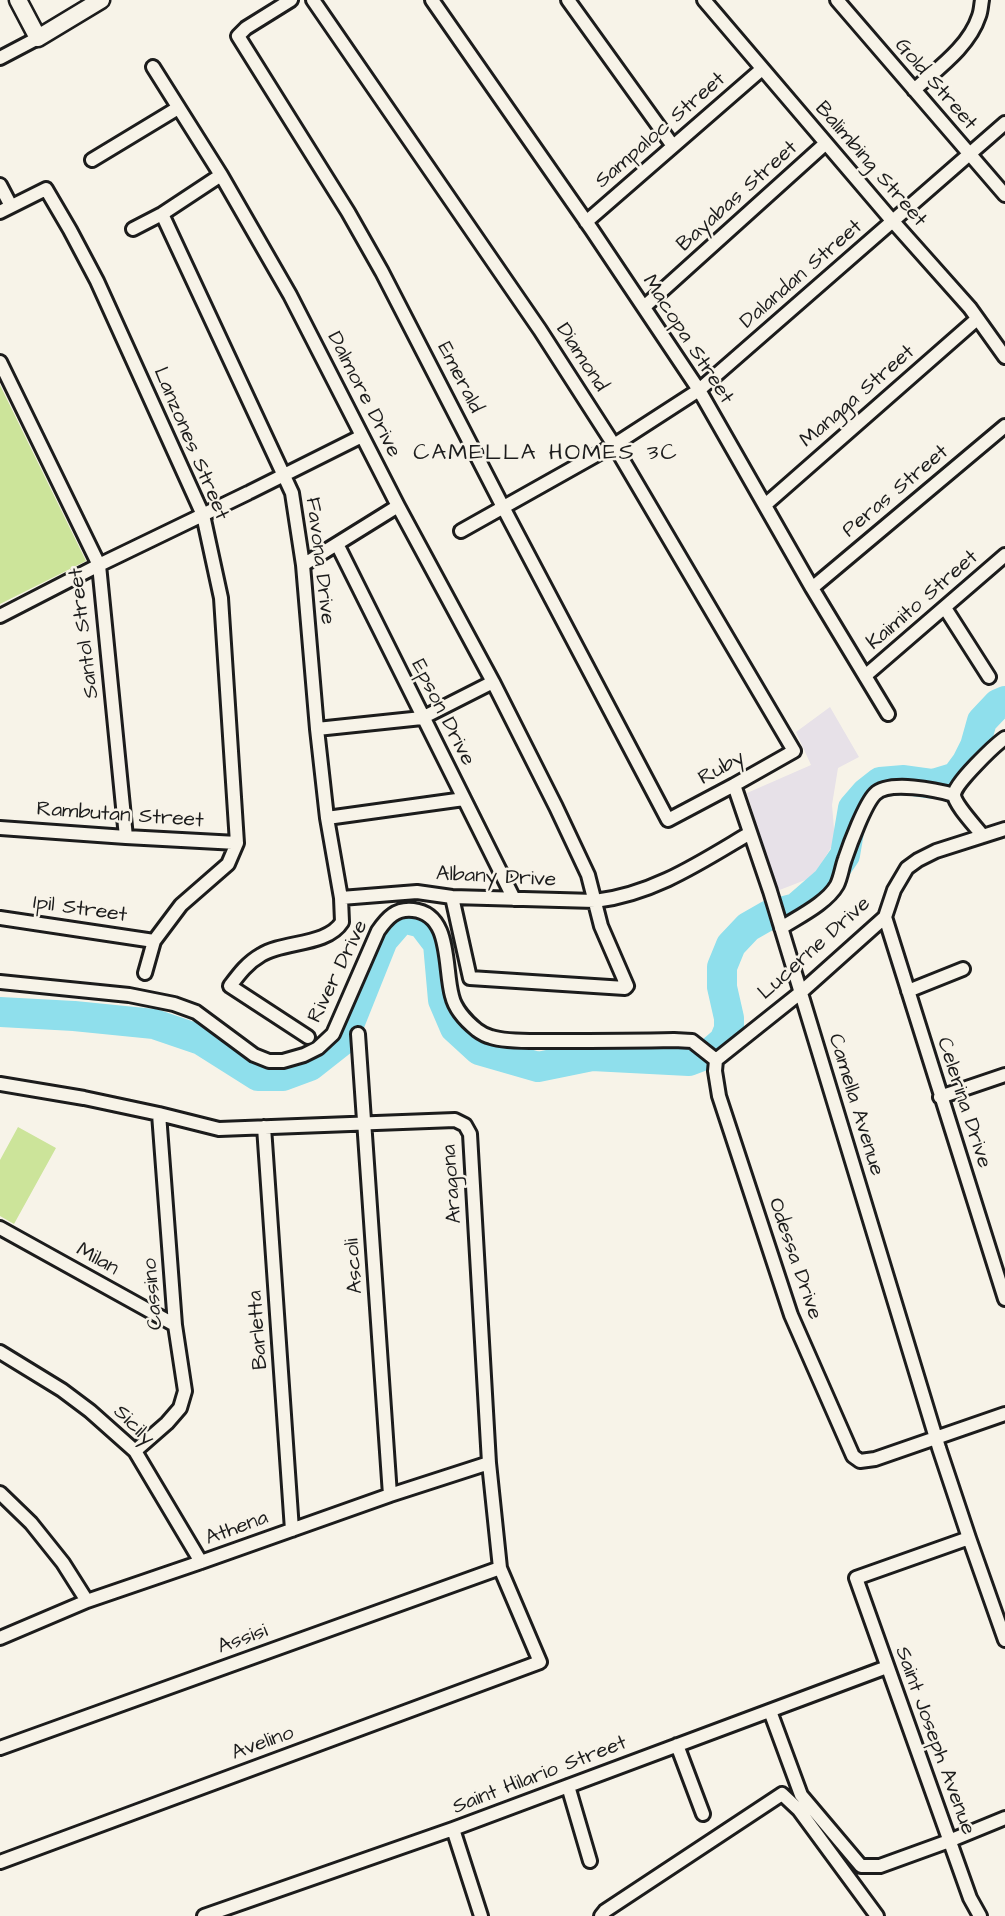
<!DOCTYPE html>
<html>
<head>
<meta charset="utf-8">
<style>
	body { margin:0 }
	canvas { display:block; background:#f7f3e8 }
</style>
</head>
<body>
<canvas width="1005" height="1916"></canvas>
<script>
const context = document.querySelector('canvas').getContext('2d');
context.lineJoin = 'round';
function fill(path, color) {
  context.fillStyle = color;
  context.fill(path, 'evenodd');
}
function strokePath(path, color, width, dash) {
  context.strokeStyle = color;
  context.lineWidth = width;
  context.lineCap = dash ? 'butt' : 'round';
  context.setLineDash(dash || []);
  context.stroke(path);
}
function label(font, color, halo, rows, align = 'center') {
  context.font = font + ' "Architects Daughter",sans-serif';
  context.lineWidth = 5;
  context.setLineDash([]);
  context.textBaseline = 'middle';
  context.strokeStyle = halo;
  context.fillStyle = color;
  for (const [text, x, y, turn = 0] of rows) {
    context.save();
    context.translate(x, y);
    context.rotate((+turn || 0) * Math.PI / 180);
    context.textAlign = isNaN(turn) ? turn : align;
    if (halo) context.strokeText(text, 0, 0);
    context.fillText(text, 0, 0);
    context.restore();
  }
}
fill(new Path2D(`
	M830,707L859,757L838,768L832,805L835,841L813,877L777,891L747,793L811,765L796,732Z`), '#e7e1e8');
fill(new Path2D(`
	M0,385L86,561L0,604Z
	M18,1127L56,1148L14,1224L0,1216V1160Z`), '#cce49a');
strokePath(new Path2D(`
	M0,1012L74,1016L154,1024L201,1040L258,1076H283L310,1066L343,1040L383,940L402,918L422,923L438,944L443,1000L455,1028L479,1050L538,1067L592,1056L689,1061L710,1053L724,1041L729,1029V1018L722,987V967L731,945L748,927L769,915L796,908L827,881L845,855L853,808L866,793L880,782L904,780L933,784L956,777L967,762L975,746L982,721L998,704L1005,701`), '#8fdfec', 30);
const minor = new Path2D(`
	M291,0L246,28L238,36L348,212L382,272L504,509L668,820L734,785L794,751L614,445L540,330L313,0
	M432,0L592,230L699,390L812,588L888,714
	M568,0L673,146
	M704,0L889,217L970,308L1005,357
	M837,0L1005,195
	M0,58L38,38
	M153,67L221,175L290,295L398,506L493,682L556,807L588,875L601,926L627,986L625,988L470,978L452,897
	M914,90C937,69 969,47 979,16C981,11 981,5 982,0
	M92,160L178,108
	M0,185L11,206
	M0,212L46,189L70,230L97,281L203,515L221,598L237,843L228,864L181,905L154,941L145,973
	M162,214L292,493L303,565L317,729L327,818L341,898L342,922C327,946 283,941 261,955C247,963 239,974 230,986L308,1037
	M586,222L762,69
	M133,229L162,214L221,175
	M644,307L826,143
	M0,362L99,565L126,837
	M250,492L362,436
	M765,505L977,319
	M461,531L614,445L699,390L1005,123
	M337,544L514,899
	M303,565L398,506
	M812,588L1005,426
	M945,608L989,677
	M0,616L99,565L248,493
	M865,676L1005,555
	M317,729L422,718L493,682
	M734,785L770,891L939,1448L969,1538L1005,1640
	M327,818L464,799
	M0,828L126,837L237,843
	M983,836C977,828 955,805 954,795C954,784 995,745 1005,738
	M341,898L417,892L452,897L595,901C654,894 701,862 750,833
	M885,917L1005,1299
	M0,918L154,941
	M781,928C798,917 827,903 837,885C841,877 842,867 845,859C850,844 865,804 875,794C889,780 937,790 954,795
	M0,982L129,995L174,1004L196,1012L254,1055L269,1061H283L304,1055L318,1048L333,1034L378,931C387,918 396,908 413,910C452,914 444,968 452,996C455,1009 467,1022 477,1030C481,1033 487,1036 491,1037C505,1042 535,1041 550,1041C592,1041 633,1041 674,1040L692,1041L716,1060
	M908,991L963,969
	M358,1034L390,1495
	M716,1060L715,1071L719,1096L791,1315L853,1456L860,1461L875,1459L1005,1414
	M716,1060L800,993L885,917L894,890L907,868L918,860L936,851L1005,829
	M0,1084L84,1098L159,1114L219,1129L455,1120L465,1125L470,1134L489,1463L500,1568L540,1662L0,1862
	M940,1097L1005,1075
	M264,1127L292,1530
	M0,1228L175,1325
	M0,1352L62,1390L90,1411L135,1451L201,1562
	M135,1451L167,1423L180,1408L185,1391L175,1325L159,1114
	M0,1493L31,1523L63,1563L87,1601
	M969,1538L856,1578L970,1898L980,1916
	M0,1638L87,1601L201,1562L390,1495L489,1463
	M770,1711L801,1795L861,1866H880L949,1841L1005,1818
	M677,1745L703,1814
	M0,1748L500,1568
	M568,1786L590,1861
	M453,1829L481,1916
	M204,1916L453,1829L887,1667
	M601,1916L605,1911L782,1794L799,1810L877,1916`);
const tertiary = new Path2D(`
	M18,0L38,38L101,0`);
strokePath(minor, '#1c1c1c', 18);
strokePath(tertiary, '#1c1c1c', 21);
strokePath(minor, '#f7f3e8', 12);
strokePath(tertiary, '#f7f3e8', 16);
label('21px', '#1c1c1c', '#f7f3e8', [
	["Gold Street",935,85,49],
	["Sampaloc Street",661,131,-41],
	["Balimbing Street",870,165,49],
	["Bayabas Street",738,197,-42],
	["Dalandan Street",802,275,-41],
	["Macopa Street",687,340,57],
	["Diamond",581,358,57],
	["Emerald",459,378,63],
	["Dalmore Drive",363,395,63],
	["Mangga Street",858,397,-41],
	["Lanzones Street",190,444,67],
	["Peras Street",896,492,-40],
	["Favona Drive",319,561,83],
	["Kaimito Street",923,601,-41],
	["Santol Street",85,633,-97],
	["Epson Drive",442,713,63],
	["Ruby",722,769,-29],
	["Rambutan Street",120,816,4],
	["Albany Drive",496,878,3],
	["Ipil Street",80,910,8],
	["Lucerne Drive",815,949,-42],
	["River Drive",339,972,-64],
	["Celerina Drive",963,1103,72],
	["Camella Avenue",855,1105,73],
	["Aragona",453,1184,-94],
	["Odessa Drive",794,1259,71],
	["Milan",97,1260,29],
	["Ascoli",355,1266,-94],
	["Cassino",154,1294,-95],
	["Barletta",259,1330,-94],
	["Sicily",133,1426,45],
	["Athena",237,1529,-20],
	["Assisi",243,1640,-20],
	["Saint Joseph Avenue",934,1741,70],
	["Avelino",263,1744,-20],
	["Saint Hilario Street",540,1776,-21]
]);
context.letterSpacing = '2px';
label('23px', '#1c1c1c', '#f7f3e8', [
	["CAMELLA HOMES 3C",546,454]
]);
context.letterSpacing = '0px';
</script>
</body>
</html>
